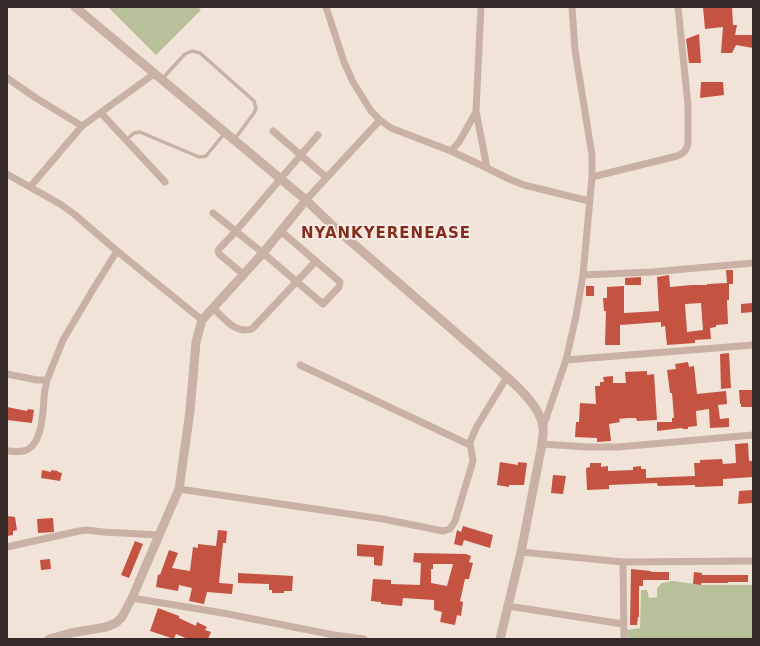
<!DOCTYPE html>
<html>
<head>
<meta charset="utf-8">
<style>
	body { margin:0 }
	#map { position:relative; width:760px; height:646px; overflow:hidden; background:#f1e3d8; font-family:"DejaVu Sans",sans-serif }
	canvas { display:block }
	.frame { position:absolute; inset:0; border:8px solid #342926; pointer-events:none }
</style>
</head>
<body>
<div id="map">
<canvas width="760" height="646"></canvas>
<div class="frame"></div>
</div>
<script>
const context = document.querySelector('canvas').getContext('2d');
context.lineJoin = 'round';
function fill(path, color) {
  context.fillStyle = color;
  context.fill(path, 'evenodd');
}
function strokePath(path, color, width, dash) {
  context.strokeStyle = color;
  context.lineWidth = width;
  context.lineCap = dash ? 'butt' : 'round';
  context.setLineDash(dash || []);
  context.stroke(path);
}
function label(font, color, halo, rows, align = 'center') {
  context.font = font + ' "DejaVu Sans",sans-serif';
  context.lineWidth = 3.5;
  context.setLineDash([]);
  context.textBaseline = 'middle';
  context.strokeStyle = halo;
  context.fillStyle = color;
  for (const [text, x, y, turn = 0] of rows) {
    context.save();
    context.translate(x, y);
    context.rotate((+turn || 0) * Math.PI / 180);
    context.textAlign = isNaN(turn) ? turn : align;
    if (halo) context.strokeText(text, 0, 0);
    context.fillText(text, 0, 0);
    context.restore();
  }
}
fill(new Path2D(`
	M108,7H198L201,10L156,55Z
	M673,581L701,585H753V639H628L627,630L640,628L641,590H647L649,598L657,597V588L662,583Z`), '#b7c099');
fill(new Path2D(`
	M703,7H732L733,25H737L735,35H753V48L736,45L732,53H721L723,27L705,29Z
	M699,34L701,63H689L686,39Z
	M701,82H723L724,95L700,98Z
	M726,270H733V284H729V300H727L728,324L716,325V327L710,328L711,339L695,340V343L667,345L665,326L661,327V322L620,325V345H605L606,311H604L603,298H607V287L624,286V313L659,311L657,277L669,275L670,287L692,285H707V284L727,283ZM701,303L703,330L687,332L685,304Z
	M641,277V285H625V278Z
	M586,286H594V296H586Z
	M753,303V312L741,313V304Z
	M729,353L731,388L721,389L720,354Z
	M688,362L689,367L694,366L697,394L726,391L727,404L718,405L720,419L729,418V427L710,428L709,409L696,411L697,426L688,427V429H683L682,428L657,431V422H672V418H674L672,393H670L667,370L676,369L675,364Z
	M647,371V375L654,374L657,420L637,421L636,418H627L619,419L620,422L609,424L611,441L597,442V438L575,437L576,422H579L580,403L596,404L595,386H600V382H604L603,377L613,376V383H626L625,372Z
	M739,390H753V407H741V404H740Z
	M7,407L27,411L28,409L34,410L32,423L7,420Z
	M748,443L749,461H753V477L723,479V486L695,487V485L658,486L657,483L609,485V489L587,490L586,468L590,467V463H601V467L608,466V471L633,470V467L641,466V469H646V478L695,476L694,463H700V460L722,459L723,464L736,463L735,444Z
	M500,462L518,465V462L527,463L524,485H509V487L497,485Z
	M42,470L51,472V470L58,471V472L62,473L60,481L41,478Z
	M553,475L566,476L563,494L551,493Z
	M753,490V503L738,504L739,491Z
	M7,516L15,517L17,530L13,531V535L7,536Z
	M53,518L54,532L38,533L37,519Z
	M463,526L493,535L490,548L464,540L462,546L454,544L457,530L461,532Z
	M218,530L227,531L226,543H223L219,583L233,584L232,594L207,592L204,604L189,601L192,588L179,585L178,591L156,587L158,574L160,575L169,550L178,553L172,568L190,571L193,547L198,548V544L216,546Z
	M135,541L143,544L129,578L121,575Z
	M357,544L384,546L382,566L374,565V557L357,556Z
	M414,553L466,554L471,556L469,562L473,563L469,579H465L460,601L463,602L461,616L457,615L455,625L440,622L442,612L434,610V600L403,598L402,606L381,604V602L371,601L373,579L391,580V584L420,585L421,563L413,562ZM433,564H453L447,586L431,583V569H433Z
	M50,559L51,569L41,570L40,560Z
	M631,569L651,571V572H669V580H643V586H639V617H638L637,625H630Z
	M694,572L702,573V575H748V582H728V583H701V585L693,584Z
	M238,573L293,576L292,591H284V593H272V590H269V584L238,583Z
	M158,608L179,616V618L196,626L197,622L207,627L205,630L211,632L208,639H188L176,634L174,639L150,631Z`), '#c55342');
strokePath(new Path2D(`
	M162,79L185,54L192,51L200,53L254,101L256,108L254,113L234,140
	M126,140L134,133L140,132L199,157L206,156L224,134`), '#c9b1a5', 3.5);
strokePath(new Path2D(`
	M326,7L344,62L353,82L371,111L380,120L391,128L451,151L487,168
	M481,7L476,111L487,168L509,179L524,185L589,201
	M7,78L36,98L82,126
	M101,113L165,182
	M273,131L326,177
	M451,151L459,142L476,112
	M7,174L60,204L74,214L117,251L202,320
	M592,177L677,156C684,153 686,151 688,144V105L678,7
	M30,187L82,126L154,74
	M306,200L380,120
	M213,213L263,253L323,304L339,287L340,282L282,232
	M243,274L219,254L218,251L220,248L236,231L318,135
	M583,275L652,272L753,263
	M213,308C225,319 235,334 252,329L316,261
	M566,360L753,345
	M300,365L470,445
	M7,374L37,380H47L63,340L92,291L117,251
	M543,427L566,360L576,316L583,275L592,177V155L575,50L572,7
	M542,444L588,447H618L753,435
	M7,451C12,451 18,452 23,451C42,448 43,413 44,398C44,392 46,386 47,380
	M179,489L383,519L443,531L450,529L455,521L473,461L470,442L477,426L507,377
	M7,547L79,531L87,530L103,532L159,535
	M521,552L623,562L753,561
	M623,562L624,639
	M132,598L223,613L334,635L364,639
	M508,606L623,624`), '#c9b1a5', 7);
strokePath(new Path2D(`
	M75,7L306,200L334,227L507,377C521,390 541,408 543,428C544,433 542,439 542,444L521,552L500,639
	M49,639L71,633L106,627L116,623L122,617L132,598L179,489L190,411L196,342L202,320L263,253L306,200`), '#c9b1a5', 9);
context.letterSpacing = '1px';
label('bold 15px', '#832c20', '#f9ede5', [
	["NYANKYERENEASE",386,234]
]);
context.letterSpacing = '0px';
</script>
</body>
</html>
